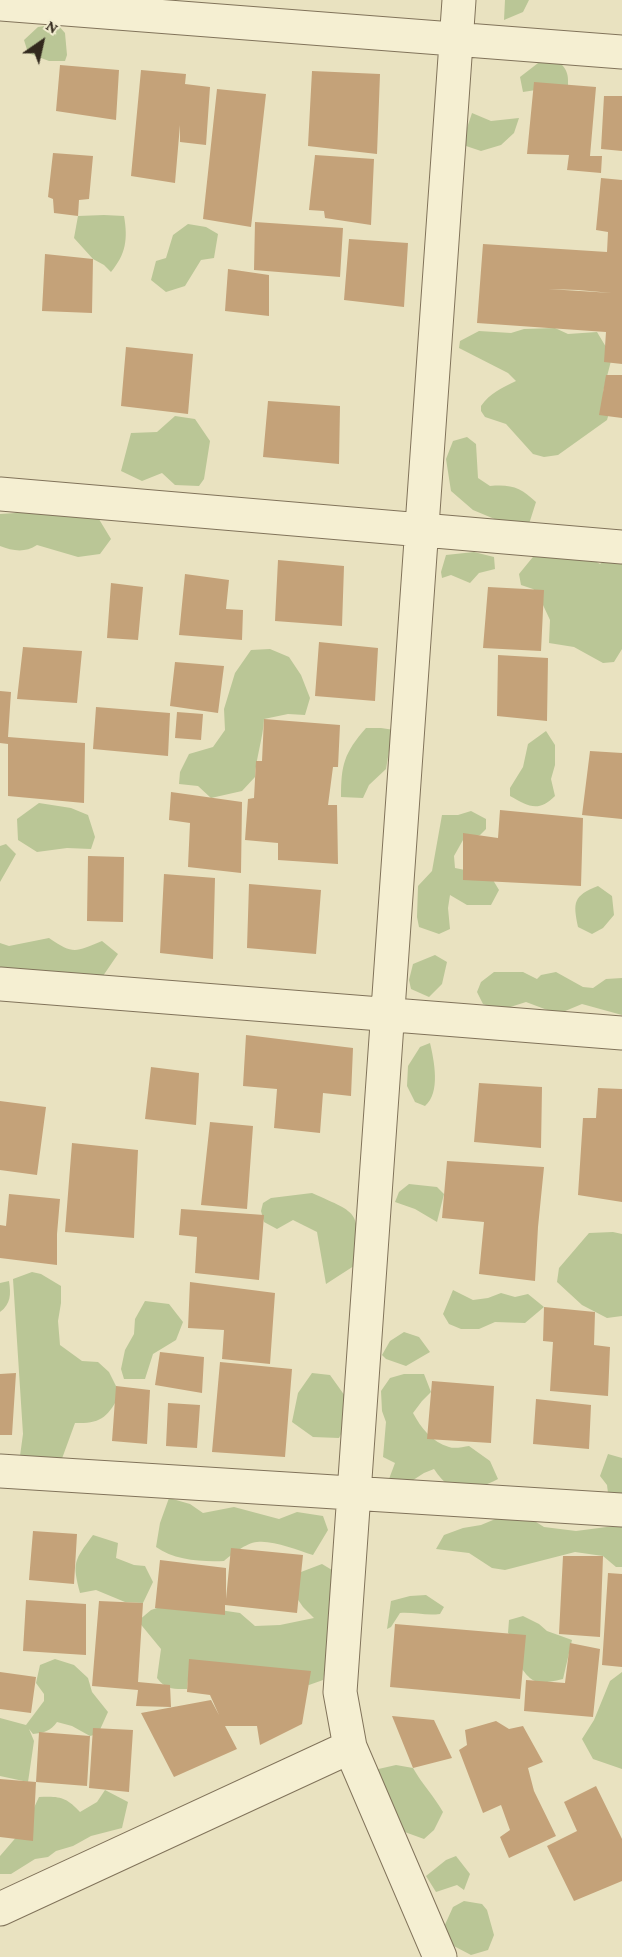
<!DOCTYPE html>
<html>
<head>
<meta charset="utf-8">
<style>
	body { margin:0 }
	#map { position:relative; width:622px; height:1957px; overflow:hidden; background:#e9e2c0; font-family:"Crimson Pro",serif }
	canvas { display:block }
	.north { position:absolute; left:12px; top:12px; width:60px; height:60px; -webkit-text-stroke:4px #f1eccf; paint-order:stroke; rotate:34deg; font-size:16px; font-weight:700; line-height:24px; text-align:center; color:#32291d }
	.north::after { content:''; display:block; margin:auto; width:21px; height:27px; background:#32291d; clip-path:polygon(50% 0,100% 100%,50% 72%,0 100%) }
</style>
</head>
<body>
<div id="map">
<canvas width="622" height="1957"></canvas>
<div class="north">N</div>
</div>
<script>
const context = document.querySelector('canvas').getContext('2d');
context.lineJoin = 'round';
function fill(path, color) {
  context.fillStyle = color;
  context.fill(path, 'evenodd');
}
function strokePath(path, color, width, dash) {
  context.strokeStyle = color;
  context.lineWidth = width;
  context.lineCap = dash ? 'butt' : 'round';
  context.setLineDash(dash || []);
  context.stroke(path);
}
fill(new Path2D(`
	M505,0H529L523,12L504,20Z
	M57,24L65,33L67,55L65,61H49L28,53L24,40L38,27Z
	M553,57C564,66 569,70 568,85L523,92L520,77L542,60Z
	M472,113L491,121L519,118L514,133L501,145L481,151L466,146L460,137L467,128Z
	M104,215L124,216C128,239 126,254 111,272L104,265L93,259L74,238L78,216Z
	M188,224L206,227L218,234L214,258L201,260L185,286L166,292L151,280L156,261L166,258L173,235Z
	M555,328L568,334L597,332L612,357L603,392L609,413L607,420L558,455L544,457L533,454L506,424L485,417L481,411V406C490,393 502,388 516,381L508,373L459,348L460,341L479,331L511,333L524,329Z
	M175,416L195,419L210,441L204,479L199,486L175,485L162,473L142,481L121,471L131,433L157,432Z
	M467,437L476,444L478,478L490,486C512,484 521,488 536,502L529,524L509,525L473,510L451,491L446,459L453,441Z
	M33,497L94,511L111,539L100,554L78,557L37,545C25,553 13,551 0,546V514L15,513Z
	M622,550V649L614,662L603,663L574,647L549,643L550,620L543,605V598L533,589L521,585L519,574L537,552L588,557L600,564L609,556Z
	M474,552L494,557L495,569L479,573L470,583L451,575L442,578L441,572L446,555Z
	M270,649L289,657L301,675L310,698L305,715L288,714L264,719C263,739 256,757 255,777L242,791L211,798L198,786L179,784L180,772L189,754L213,747L225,730L224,709L235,673L251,650Z
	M366,728H381L401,731L389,751L386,769L369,785L363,798L341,797C341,765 344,753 366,728Z
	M546,731L555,745V765L551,779L555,796C538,813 528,806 510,796V788L523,767L528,744Z
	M39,803L71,808L88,815L95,837L91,849L67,848L37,852L18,840L17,819Z
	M471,811L486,819V829L480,835L463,840L454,856L455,868L490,875L499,890L491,905H467L450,895L448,908L450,929L439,934L419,927L417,917L418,886L432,871L442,815H458Z
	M6,844L16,854L0,882V846Z
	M598,886L612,896L614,915L603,928L592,934L578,927C573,902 573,896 598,886Z
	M49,938C74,955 75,952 102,941L118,954L92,992L0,969V943L9,946Z
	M435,955L447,962L442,984L429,997L411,989L409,980L413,964Z
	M494,972H523L537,979L541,975L556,972L583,987L593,988L606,979L622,978V1015L582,1004L558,1014L526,1002L501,1010L483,1004L477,992L481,982Z
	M430,1043C434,1060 441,1093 425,1106L415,1102L407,1086L408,1066L420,1047Z
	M409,1184L437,1187L444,1194L437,1222L415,1209L395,1202L399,1192Z
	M312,1193C361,1215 358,1210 357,1264L326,1284L317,1232L293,1220L277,1229L264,1222L261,1211L263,1203L271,1198Z
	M613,1232L622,1234V1316L607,1318L582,1305L557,1282L559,1268L589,1233Z
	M32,1272L41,1274L61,1286V1303L58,1321L60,1345L82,1361L98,1362L109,1372L120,1394C108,1417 101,1424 75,1423L60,1464L20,1456L23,1434L13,1279Z
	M9,1281C11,1294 11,1304 0,1312V1283Z
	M453,1290L473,1300L488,1298L501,1293L515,1297L528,1294L544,1307L525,1323L495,1322L479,1329H461L449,1324L443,1314Z
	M145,1301L169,1304L183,1322L176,1340L153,1354L145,1379H124L121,1369L125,1350L134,1334L135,1319Z
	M404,1332L419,1337L430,1352L406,1366L386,1359L382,1355L390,1341Z
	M312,1373L330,1375L350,1403L348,1421L339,1438L313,1437L292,1422L298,1393Z
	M404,1374H424L431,1392L422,1401L413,1413C421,1428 432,1442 449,1447C454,1449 463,1447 469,1446L490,1461L498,1479C470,1493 454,1499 434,1469L424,1473L407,1484L389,1479L395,1463L383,1457L386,1422L382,1411L381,1391L390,1378Z
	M608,1454L622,1458V1510L610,1509L607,1485L600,1476Z
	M169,1498L190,1504L203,1513L234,1507L279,1519L297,1512L323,1516L328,1530L313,1555C297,1550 273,1540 257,1542C246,1543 231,1555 224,1561C201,1562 174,1560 156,1547L160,1523Z
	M517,1510L544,1527L576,1531L622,1525V1567H616L603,1556L575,1552L505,1570L492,1568L469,1553L436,1549L444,1535L463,1528L481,1525Z
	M93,1535L118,1543L116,1558L134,1565L145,1566L153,1582L143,1603L125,1602L96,1590L80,1593C72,1562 74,1561 93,1535Z
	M322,1564L342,1576L323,1680L309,1685L276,1671L200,1668L188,1680L187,1689C174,1689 166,1690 157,1678L161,1649L138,1621L151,1610L172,1603L240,1613L255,1626L280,1625L314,1618L303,1607L292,1591L301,1572Z
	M426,1595L444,1607L440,1614C426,1616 414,1612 400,1613L391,1627L387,1629L391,1601L410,1596Z
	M523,1616L539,1624L547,1631L572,1640L563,1679C536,1685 533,1685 517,1662L520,1644L508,1633L509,1620Z
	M55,1659L74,1665L88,1678L92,1692L108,1712L98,1734L90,1736L72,1726L57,1722C51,1731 43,1733 33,1734L29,1729L34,1741L28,1782L0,1776V1718L26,1725L44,1701V1694L36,1683L40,1665Z
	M622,1672V1769L593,1759L582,1739L594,1720L610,1681Z
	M396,1765L413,1768C422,1784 434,1796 443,1812L434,1830L424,1839L402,1831L398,1815L381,1800L374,1770Z
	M105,1790L128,1802L122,1828L91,1836L73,1846L56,1851L48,1857L35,1859L11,1874H0V1856L25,1827L39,1797C60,1796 66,1797 80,1812L97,1802Z
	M456,1856L470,1874L464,1890L457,1885L436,1892L426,1876L446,1860Z
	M464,1901L482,1904L487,1910L494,1935L488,1950L471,1955L450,1944L443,1929L453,1907Z`), '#bac696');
fill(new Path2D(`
	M60,65L119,70L116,120L56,111Z
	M141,70L186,74L185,84L210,87L206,145L180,142V125L175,183L131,176Z
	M312,71L380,74L377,154L308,146Z
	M534,82L596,87L590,156H602L601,173L567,170L569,155L527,154Z
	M217,89L266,94L251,227L203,219Z
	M604,96H622V151L601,149Z
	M53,153L93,156L89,199L79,200L78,216L54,213L53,199L48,197Z
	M315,155L374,159L371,225L325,218L324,211L309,210Z
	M601,178L622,180V364L604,362L606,332L477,323L483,244L607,252L608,232L596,230ZM548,289L578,290L612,293Z
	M255,222L343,228L340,277L254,270Z
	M349,239L408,243L404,307L344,300Z
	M45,254L93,259L92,313L42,311Z
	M228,269L269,275V316L225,311Z
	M126,347L193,354L188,414L121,406Z
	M606,375H622V418L599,415Z
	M268,401L340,406L339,464L263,457Z
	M278,560L344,566L342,626L275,621Z
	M185,574L229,580L226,609L243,610L242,640L179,635Z
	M111,583L143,587L138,640L107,638Z
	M488,587L544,590L541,651L483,648Z
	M319,642L378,648L375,701L315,696Z
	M23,647L82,651L77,703L17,699Z
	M498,655L548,658L547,721L497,716Z
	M175,662L224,666L218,713L170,706Z
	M0,691L11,692L8,737L85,743L84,803L8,796V744L0,743Z
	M96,707L170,713L168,756L93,749Z
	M177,712L203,714L201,740L175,738Z
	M264,719L340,725L338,767H333L328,805H337L338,864L278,860V843L245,840L248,799L254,798L256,761H262Z
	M590,751L622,753V819L582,815Z
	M171,792L242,802L241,873L188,867L190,823L169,820Z
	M500,810L583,818L581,886L463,880V833L498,838Z
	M88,856L124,857L123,922L87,921Z
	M164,874L215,878L213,959L160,953Z
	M249,884L321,890L316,954L247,948Z
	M246,1035L353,1048L351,1096L323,1093L320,1133L274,1128L277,1089L243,1086Z
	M151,1067L199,1073L196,1125L145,1119Z
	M479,1083L542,1087L541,1148L474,1142Z
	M598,1088L622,1089V1202L578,1195L583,1118H596Z
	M0,1101L46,1107L37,1175L0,1170Z
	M210,1122L253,1126L247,1209L201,1205Z
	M72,1143L138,1150L134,1238L65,1232Z
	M447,1161L544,1167L538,1227L535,1281L479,1274L484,1222L442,1218Z
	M9,1194L60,1199L57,1234V1265L0,1258V1225L6,1226Z
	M181,1209L264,1215L259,1280L195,1273L197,1237L179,1235Z
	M190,1282L275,1293L270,1364L222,1359L224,1330L188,1328Z
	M544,1307L595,1312L594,1345L610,1347L608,1396L550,1391L553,1342L543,1341Z
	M160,1352L204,1357L202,1393L155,1385Z
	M220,1362L292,1369L285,1457L212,1452Z
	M16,1373L12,1435H0V1374Z
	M432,1381L494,1386L491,1443L427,1439Z
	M116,1386L150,1390L147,1444L112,1441Z
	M536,1399L591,1405L589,1449L533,1444Z
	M168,1403L200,1405L197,1448L166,1446Z
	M33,1531L77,1534L74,1584L29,1580Z
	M231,1548L303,1555L297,1613L225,1605V1615L155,1608L160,1560L226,1568V1599Z
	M563,1556H603L600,1637L559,1634Z
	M608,1573L622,1574V1667L602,1665Z
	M26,1600L86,1604V1655L23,1651Z
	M99,1601L143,1603L138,1682L170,1685L171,1707L136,1706L138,1690L92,1686Z
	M395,1624L526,1635L520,1699L390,1687Z
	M570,1643L600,1649L593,1717L524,1711L526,1680L565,1683Z
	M189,1659L311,1671L302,1724L260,1745L257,1726H225L237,1749L174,1777L141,1713L211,1700L219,1715L210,1695L187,1692Z
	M0,1672L36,1677L31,1713L0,1709Z
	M392,1716L434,1720L452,1758L413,1768Z
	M496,1721L509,1729L523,1726L543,1762L528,1768L534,1791L556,1836L509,1858L500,1837L510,1830L501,1805L483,1813L459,1750L467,1745L465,1730Z
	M93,1728L133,1730L129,1792L89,1788Z
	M39,1732L90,1736L87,1786L36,1782L33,1841L0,1837V1779L36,1782Z
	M596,1786L622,1839V1881L574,1901L547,1846L577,1831L564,1802Z`), '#c4a279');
const street = new Path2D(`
	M0,4L622,52
	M0,494L622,547
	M0,984L622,1033
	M0,1471L622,1510
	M0,1909L350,1747
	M440,1957L350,1747L340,1692L459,0`);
strokePath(street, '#81735a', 35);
strokePath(street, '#f5efd2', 33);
</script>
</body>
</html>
